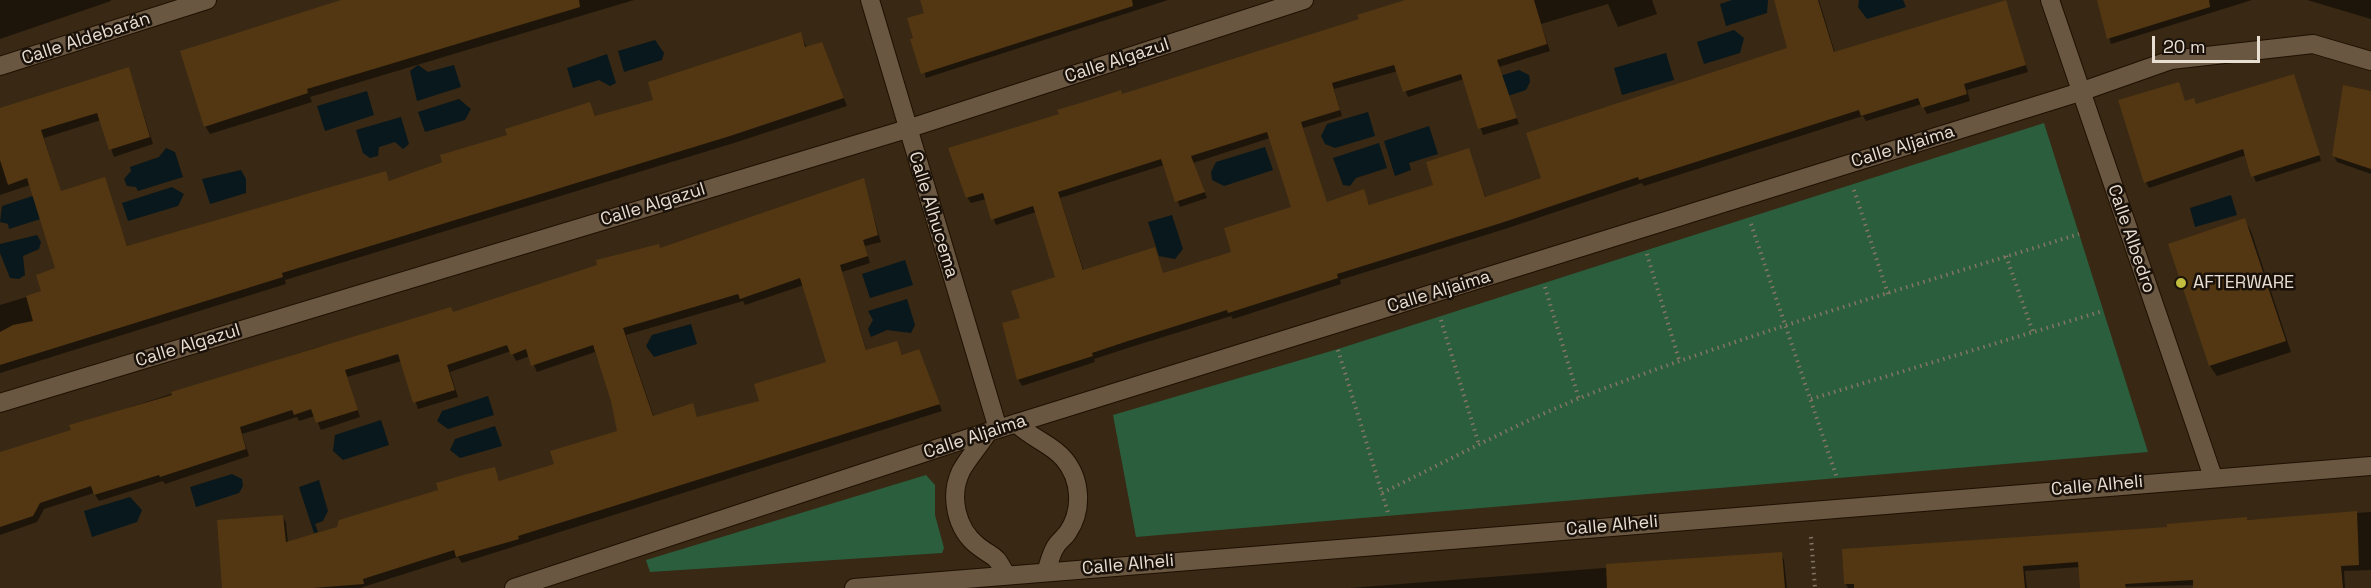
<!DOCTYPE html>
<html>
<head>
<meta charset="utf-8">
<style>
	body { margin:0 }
	#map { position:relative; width:2371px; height:588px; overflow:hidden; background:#382814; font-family:"Space Grotesk",sans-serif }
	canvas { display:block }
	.scale { position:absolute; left:2152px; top:36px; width:108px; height:27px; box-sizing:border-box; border:3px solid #e9ded2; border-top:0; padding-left:8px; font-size:18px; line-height:21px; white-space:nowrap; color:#e9ded2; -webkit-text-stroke:4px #1a120a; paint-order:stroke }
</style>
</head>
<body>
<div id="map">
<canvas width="2371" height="588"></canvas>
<div class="scale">20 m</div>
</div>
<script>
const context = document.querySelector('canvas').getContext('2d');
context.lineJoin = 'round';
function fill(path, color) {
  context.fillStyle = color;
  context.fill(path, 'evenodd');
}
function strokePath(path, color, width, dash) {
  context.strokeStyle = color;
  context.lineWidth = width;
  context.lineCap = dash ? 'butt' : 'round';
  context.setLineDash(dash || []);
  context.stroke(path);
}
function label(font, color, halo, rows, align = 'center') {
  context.font = font + ' "Space Grotesk",sans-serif';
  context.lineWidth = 5;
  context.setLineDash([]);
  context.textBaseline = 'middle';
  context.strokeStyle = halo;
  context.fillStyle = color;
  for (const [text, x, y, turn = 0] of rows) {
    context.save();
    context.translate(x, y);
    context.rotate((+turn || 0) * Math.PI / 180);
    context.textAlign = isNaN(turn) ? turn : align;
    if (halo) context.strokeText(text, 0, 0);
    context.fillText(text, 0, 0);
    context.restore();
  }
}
fill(new Path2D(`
	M2044,123L2148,452L1136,537L1113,415L1338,349Z
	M926,475L935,485V515L944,548L942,553L650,572L646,560Z`), '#2b5e3d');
fill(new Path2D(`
	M1732,0H1768L1767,13L1726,26L1720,4Z
	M1859,0H1903L1906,7L1867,19L1858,7Z
	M1734,30L1744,38L1740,53L1704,64L1697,42Z
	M655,40L664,53L662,60L624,72L618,51Z
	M1666,53L1674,80L1622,95L1614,68Z
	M607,54L616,83L610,86L599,80L573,88L567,68Z
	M418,65L428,72L454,65L461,87L417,101L410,71Z
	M1519,70L1529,75L1530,82L1526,90L1487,103L1481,82Z
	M367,91L374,115L325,131L317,106Z
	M459,99L471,109L465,120L425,132L418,112Z
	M1368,112L1375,136L1335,148L1325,144L1321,136L1327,124Z
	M401,117L409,144L403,149L395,142L379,147L378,156L370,158L363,153L356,130Z
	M1429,126L1438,154L1409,163L1411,170L1395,176L1384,141Z
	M1379,143L1387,168L1356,178L1350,186L1343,185L1333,158Z
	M1265,147L1273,170L1224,186L1212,180L1211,172L1216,162Z
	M166,148L175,152L183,177L138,191L136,187L127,186L124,179L131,171L130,167L159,157Z
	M241,170L246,179V193L210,204L202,179Z
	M172,187L184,194L178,206L128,221L122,203Z
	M45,192L53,215L9,229L8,224L0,222L2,206Z
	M2231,195L2237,215L2195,227L2190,208Z
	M1172,215L1183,249L1175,259L1159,256L1148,222Z
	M37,235L41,242L39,249L23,256L25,275L19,279L10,278L0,253V244Z
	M905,260L913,285L870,298L862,274Z
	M907,299L915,325L911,333L887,330L871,337L868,329L873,320L868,311Z
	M691,324L697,344L654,357L646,346L652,335Z
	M488,396L494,415L448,429L437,421L442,411Z
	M381,420L389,445L343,460L333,451L335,435Z
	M495,426L502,446L460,458L450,450L455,439Z
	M232,474L242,479L243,486L239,493L196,507L190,487Z
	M319,480L328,511L323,521L315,524L318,532L314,533L299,487Z
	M130,497L142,510L137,522L92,537L84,511Z`), '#09181c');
fill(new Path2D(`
	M0,0H111V1L0,39Z
	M345,0H634L310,97L312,102L210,134L205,126Z
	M921,0H1168L926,78L915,39L926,14Z
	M1410,0H1652L1657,14L1618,27L1608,4L1541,24L1550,51L1499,67L1519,124L1483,135L1464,79L1408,97L1398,71L1334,89L1342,116L1303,128L1327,203L1363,191L1370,206L1435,186L1468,150L1486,198L1543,179L1789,49L1774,0H1819L1835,53L2008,7L2028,72L1967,90L1970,101L1927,114L1922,104L1866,121L1863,116L1644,186L1642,183L1505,229L1340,280L1341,284L1233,319L1231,316L1131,347L1094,359L1095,362L1022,386L1018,379L1022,319L1057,278L1036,212L996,225L986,199L971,203L967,197L1122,95L1361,20ZM1270,138L1292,208L1233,253L1163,274L1084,271L1060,198L1164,165L1180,207L1207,198L1193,163Z
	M2098,0H2252L2111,44Z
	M2307,0H2371V19Z
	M800,34L807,48L822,44L847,106L734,143L285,280L286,284L0,373V305L43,292L57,269L30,185L0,195V111L129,69L153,144L114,157L101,120L44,138L61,192L104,179L128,248L385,173L390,182L590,104L596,117L655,101Z
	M2296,81L2321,161L2256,182L2246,155L2149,188L2146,182L2185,103L2197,105Z
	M2371,92V174L2337,162L2334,156Z
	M863,180L881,242L865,246L870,263L842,272L867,352L896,343L903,356L922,358L942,411L462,563L458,557L360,588H223L283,517L286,523L288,543L339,528L494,469L500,482L556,465L619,432L613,401L595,352L537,372L530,356L516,361L511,351L450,372L458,397L418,409L402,361L347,377L360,417L321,430L315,416L299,421L297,417L242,434L249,456L165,484L163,481L99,501L94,493L44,509L37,522L0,535V453L72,431L71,426L315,348L453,313L599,266L597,261L624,253L626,256L660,249ZM804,285L828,363L761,402L698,419L692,405L654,417L626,335L743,301L745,305Z
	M2244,220L2251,231L2291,352L2217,376L2210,366Z
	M2371,512V570L2344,571L2345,588H2195V585L2081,588L2080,567L2025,571L2027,588H1848L1846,584L2168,528V525Z
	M1781,554L1784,560L1787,588H1350Z`), '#0007');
fill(new Path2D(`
	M341,0H579L580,7L307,89L308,93L204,127L180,51Z
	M920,0H1132L1133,6L921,74L910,39L913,38L907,18L924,13Z
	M1405,0H1534L1547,44L1497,60L1517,118L1478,129L1461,74L1403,92L1394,65L1332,83L1340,110L1301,122L1327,202L1364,189L1369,205L1433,185L1426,162L1469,148L1485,197L1541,178L1526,133L1787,48L1774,0H1818L1834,52L2006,0L2026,65L1964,84L1967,94L1922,108L1918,98L1861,116L1859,110L1639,180L1638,177L1501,223L1337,274L1338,278L1228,313L1227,310L1128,341L1092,353L1093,356L1017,380L1002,323L1020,318L1011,291L1055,277L1033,206L991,220L983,193L966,198L948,148L1059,114L1057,110L1090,100L1121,90L1122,94L1359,19L1357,15ZM1267,132L1291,207L1224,228L1231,252L1163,273L1155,247L1083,270L1058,192L1161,159L1175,202L1205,192L1191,156Z
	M2097,0H2209L2210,7L2107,39Z
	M801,32L805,47L822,42L844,98L730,136L282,273L283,277L0,365V332L13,325L33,321L26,296L41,291L36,275L55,268L27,178L8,185L0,160V108L129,67L150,137L109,150L97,113L41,130L61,191L105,177L127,246L386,171L389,181L442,162L440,155L507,135L505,129L590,102L595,116L653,100L648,82Z
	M2294,74L2320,155L2251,177L2243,149L2144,183L2118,100L2179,82L2185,101L2194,98L2196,104Z
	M2343,85L2371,91V169L2332,156Z
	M864,178L878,235L863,240L868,256L840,265L866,350L897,341L902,355L919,349L940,404L518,536L519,539L456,557L454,550L363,579L364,584L313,588H222L217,520L283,515L286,542L337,527L339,520L438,490L436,483L467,474L495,467L499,481L554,464L550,451L617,431L611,401L593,345L531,366L526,349L511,355L507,345L447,365L455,390L413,403L398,354L345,370L358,410L316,423L311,409L294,415L292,410L240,427L246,449L160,477L159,475L94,495L91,486L40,503L33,516L0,527V452L71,430L69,425L172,395L171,392L451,307L453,312L597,265L596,260L659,244L660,248ZM800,278L826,362L754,384L759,401L697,417L693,403L653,416L623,328L738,294L740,299Z
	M2245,218L2286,341L2209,366L2168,244Z
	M2357,511L2359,565L2341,566L2343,588H2193V580L2125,584L2126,588H2080L2078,562L2023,566L2025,588H1854V584H1844L1842,549L2167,527V524L2247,517V520Z
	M1782,552L1785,588H1607L1606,564Z`), '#533712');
const minor = new Path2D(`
	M870,0L998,429
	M2050,0L2213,477
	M0,66L207,0
	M0,403L907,129L1304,0
	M1016,423C1032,439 1052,444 1064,459C1081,479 1083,510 1068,532C1065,537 1059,541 1056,546C1051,553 1049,564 1046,572
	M988,432C980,445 968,458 961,471C949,496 956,529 978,546C996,560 994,552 1006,575
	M514,588L972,437L2080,92L2171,60L2313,44L2371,61
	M854,588L2371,466`);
strokePath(minor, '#1f1000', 20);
strokePath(new Path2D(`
	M1854,190L1888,294
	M1751,224L1837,478
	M1647,254L1680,363
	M2006,256L2033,332
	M1545,287L1579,399
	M1441,320L1479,445
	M1338,350L1389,516
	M1811,399L2103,311
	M1382,493C1453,458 1525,419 1600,390C1756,331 1919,284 2079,234
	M1811,537L1815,588`), '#837564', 4, [1.5, 4.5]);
strokePath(minor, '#695742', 18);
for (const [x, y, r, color] of [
	[2181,283,6,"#c1be40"]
]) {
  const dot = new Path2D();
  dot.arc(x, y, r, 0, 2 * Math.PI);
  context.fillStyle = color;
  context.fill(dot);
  strokePath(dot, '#1a120a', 2);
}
label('18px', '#e9ded2', '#1a120a', [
	["Calle Aldebarán",86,39,-18],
	["Calle Algazul",1117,61,-18],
	["Calle Aljaima",1903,147,-17],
	["Calle Algazul",653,205,-17],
	["Calle Alhucema",933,215,73],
	["Calle Albedro",2131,239,71],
	["Calle Aljaima",1439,292,-17],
	["Calle Algazul",188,346,-17],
	["Calle Aljaima",975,437,-18],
	["Calle Alheli",2097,486,-5],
	["Calle Alheli",1612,526,-5],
	["Calle Alheli",1128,565,-5]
]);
label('18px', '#e9ded2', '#1a120a', [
	["AFTERWARE",2193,283]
], 'left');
</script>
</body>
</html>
